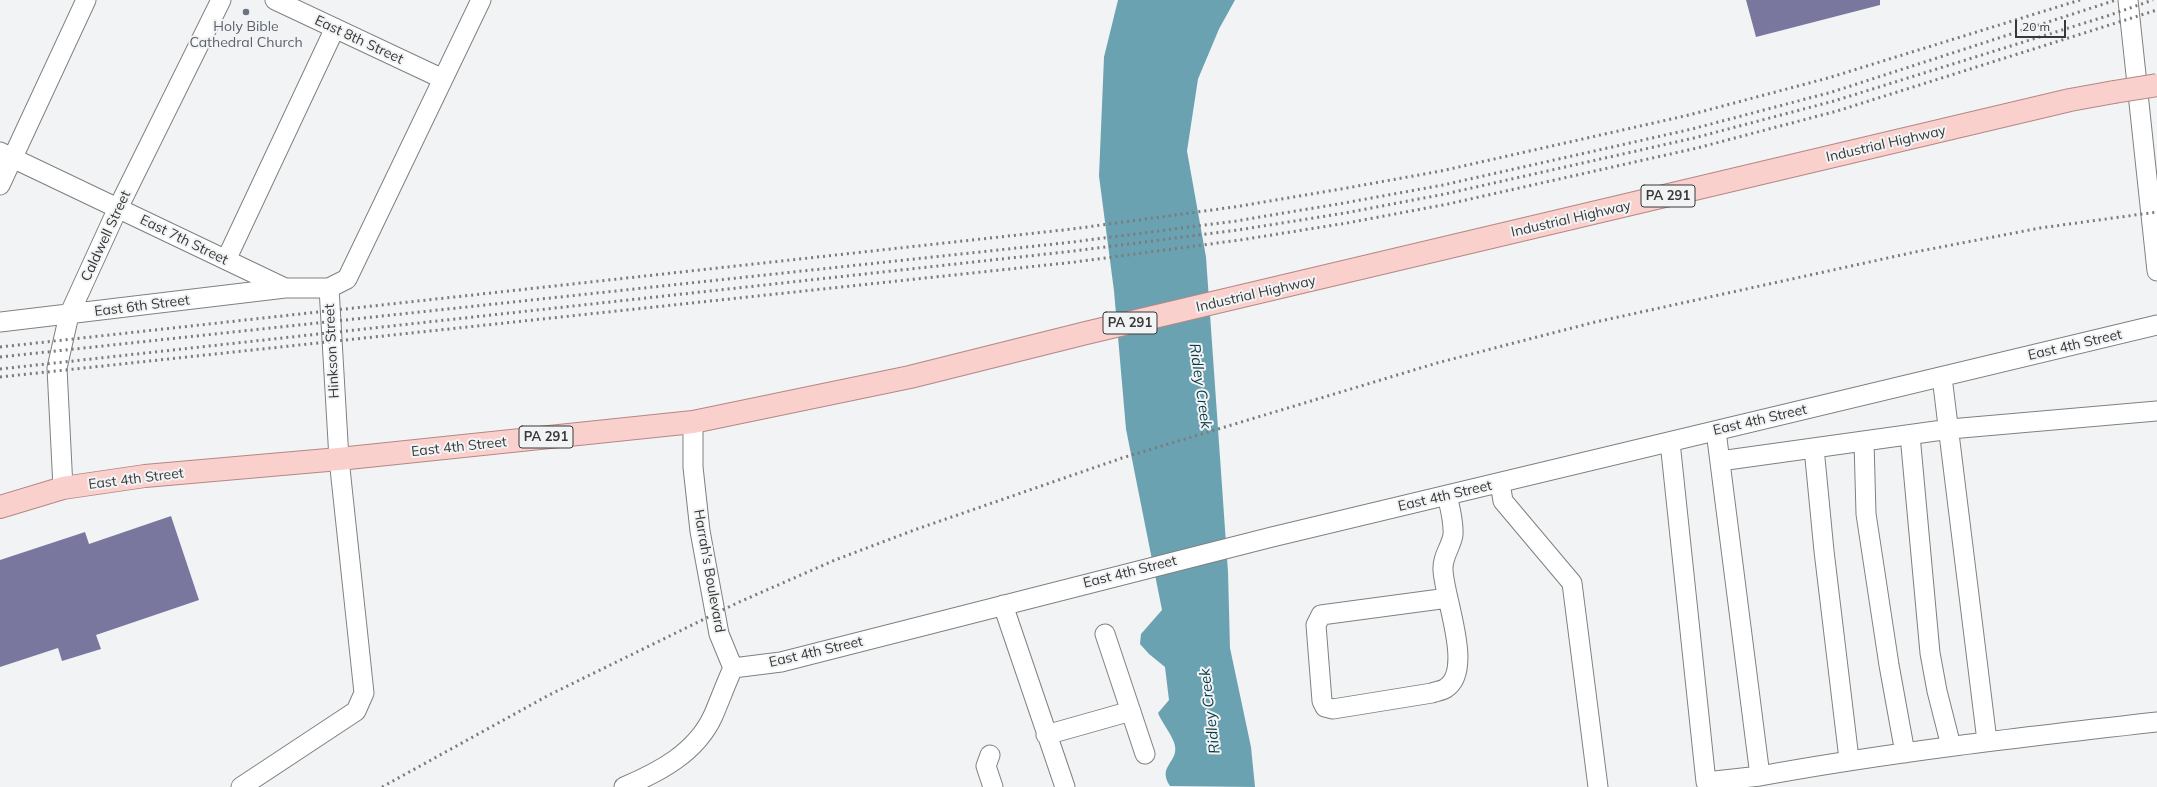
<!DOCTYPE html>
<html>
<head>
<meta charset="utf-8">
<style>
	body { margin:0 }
	#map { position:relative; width:2157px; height:787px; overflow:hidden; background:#f2f3f4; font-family:Mulish,sans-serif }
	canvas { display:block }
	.scale { position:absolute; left:2015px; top:20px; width:51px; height:18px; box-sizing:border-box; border:2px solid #383839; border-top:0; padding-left:5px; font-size:12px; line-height:14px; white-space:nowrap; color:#383839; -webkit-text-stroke:3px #f2f3f4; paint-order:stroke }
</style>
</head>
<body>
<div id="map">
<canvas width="2157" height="787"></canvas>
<div class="scale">20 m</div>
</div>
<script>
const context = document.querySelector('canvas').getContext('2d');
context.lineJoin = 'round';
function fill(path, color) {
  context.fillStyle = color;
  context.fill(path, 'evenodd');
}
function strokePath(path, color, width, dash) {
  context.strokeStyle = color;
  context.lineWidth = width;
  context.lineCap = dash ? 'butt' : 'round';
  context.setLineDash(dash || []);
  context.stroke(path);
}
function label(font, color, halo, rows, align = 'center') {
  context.font = font + ' Mulish,sans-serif';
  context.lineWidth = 4;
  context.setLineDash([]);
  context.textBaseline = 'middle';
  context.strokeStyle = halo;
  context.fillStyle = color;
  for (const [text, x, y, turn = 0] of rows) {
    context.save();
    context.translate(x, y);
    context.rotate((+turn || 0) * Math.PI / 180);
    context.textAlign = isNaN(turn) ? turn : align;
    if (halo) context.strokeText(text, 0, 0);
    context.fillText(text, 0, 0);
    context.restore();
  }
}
fill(new Path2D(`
	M1118,0H1235L1219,29L1198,79L1187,151L1206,257L1228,572L1230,648L1251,747L1255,787L1170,786C1157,766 1178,763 1175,746C1173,736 1162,723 1158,713L1169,700L1165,667L1149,654L1140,644L1141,634L1162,610L1126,429L1114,291L1099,176L1104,57Z`), '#6ba2b2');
fill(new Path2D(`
	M1746,0H1880V5L1756,37Z
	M171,516L199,600L96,635L101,649L62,661L58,648L0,667V560L85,532L89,544Z`), '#7a779f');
const minor = new Path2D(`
	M275,0L443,79
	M2128,0L2157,271
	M0,152L285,288H329L347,279L481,0
	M0,185L86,0
	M226,260L335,28
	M0,322L285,288
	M1942,377L1987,741
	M1716,431L1760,776C1891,752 2024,737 2157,722
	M1910,435L1930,653L1937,691L1951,746
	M1864,441L1866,514L1889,665L1905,753
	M1670,442L1706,782L1760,776
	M1814,448L1824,551L1849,759
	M1720,461L1950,429L2157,411
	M1500,483L1503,501L1572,583L1598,787
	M63,488L57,368L69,315L118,208L221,0
	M1447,495C1450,508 1454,522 1453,535C1451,547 1442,557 1443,570C1444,598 1474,670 1446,688C1442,691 1436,691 1432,693L1333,709L1325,707L1322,701L1316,625L1321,615L1448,598
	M1003,605L1065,787
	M1105,634L1145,754
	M733,668L781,662L1272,537L2157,325
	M1046,735L1131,711
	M990,755L986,766L993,787
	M241,787L356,711L364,693L339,459L329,288
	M624,787C659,772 696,753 713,716C720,700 726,683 733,668L719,634L700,531L693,467V422`);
const major = new Path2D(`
	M0,507L63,488L145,476L339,459L693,422L910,377L1086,333L2070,100L2114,92`);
strokePath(minor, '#7f8081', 21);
strokePath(major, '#b48784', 24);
strokePath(minor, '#fff', 19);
strokePath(major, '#fad0cd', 22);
strokePath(new Path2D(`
	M0,347L1072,229L1234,207L1341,189L1441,171L1689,115L1828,78L2080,0
	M0,357L1073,242L1236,221L1344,203L1443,185L1692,129L1832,92L2116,0
	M0,369L1074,251L1238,230L1345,213L1445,194L1694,138L1834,101L2107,16L2153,0
	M0,377L1075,262L1240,240L1347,223L1448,204L1697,148L1837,111L2157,10
	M382,787L549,695L737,603L835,560L917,529L1122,458L1437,363L1591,323L1915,252L2040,228L2157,212`), '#7b7b7c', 3, [2, 4]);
const majorBridge = new Path2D(`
	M2114,92L2157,85`);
strokePath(majorBridge, '#b48784', 24, []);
strokePath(majorBridge, '#fad0cd', 22);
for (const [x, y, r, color] of [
	[246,12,4,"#6b7280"]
]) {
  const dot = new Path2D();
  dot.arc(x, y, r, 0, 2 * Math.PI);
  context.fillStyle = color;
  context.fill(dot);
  strokePath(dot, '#f2f3f4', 1.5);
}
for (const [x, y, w] of [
	[1668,196,54],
	[1130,323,54],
	[546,437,54]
]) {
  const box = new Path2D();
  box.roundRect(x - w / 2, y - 11, w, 22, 3);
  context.fillStyle = '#f2f3f4';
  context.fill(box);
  strokePath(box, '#383839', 1);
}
label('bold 13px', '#383839', null, [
	["PA 291",1668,196],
	["PA 291",1130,323],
	["PA 291",546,437]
]);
label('14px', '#5b616d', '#f2f3f4', [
	["Holy Bible",246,27],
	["Cathedral Church",246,43]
]);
label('14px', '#383839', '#f2f3f4', [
	["East 8th Street",359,40,25],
	["Industrial Highway",1886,144,-13],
	["Industrial Highway",1571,219,-13],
	["Caldwell Street",106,236,-65],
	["East 7th Street",184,240,26],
	["Industrial Highway",1256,294,-13],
	["East 6th Street",142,306,-7],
	["East 4th Street",2075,345,-13],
	["Hinkson Street",332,351,-93],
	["East 4th Street",1760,420,-13],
	["East 4th Street",459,447,-6],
	["East 4th Street",136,479,-7],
	["East 4th Street",1445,496,-13],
	["Harrah's Boulevard",709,571,80],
	["East 4th Street",1130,572,-14],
	["East 4th Street",816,652,-13]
]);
label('italic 15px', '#073c48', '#f2f3f4', [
	["Ridley Creek",1200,386,82],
	["Ridley Creek",1210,711,-97]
]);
</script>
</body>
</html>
